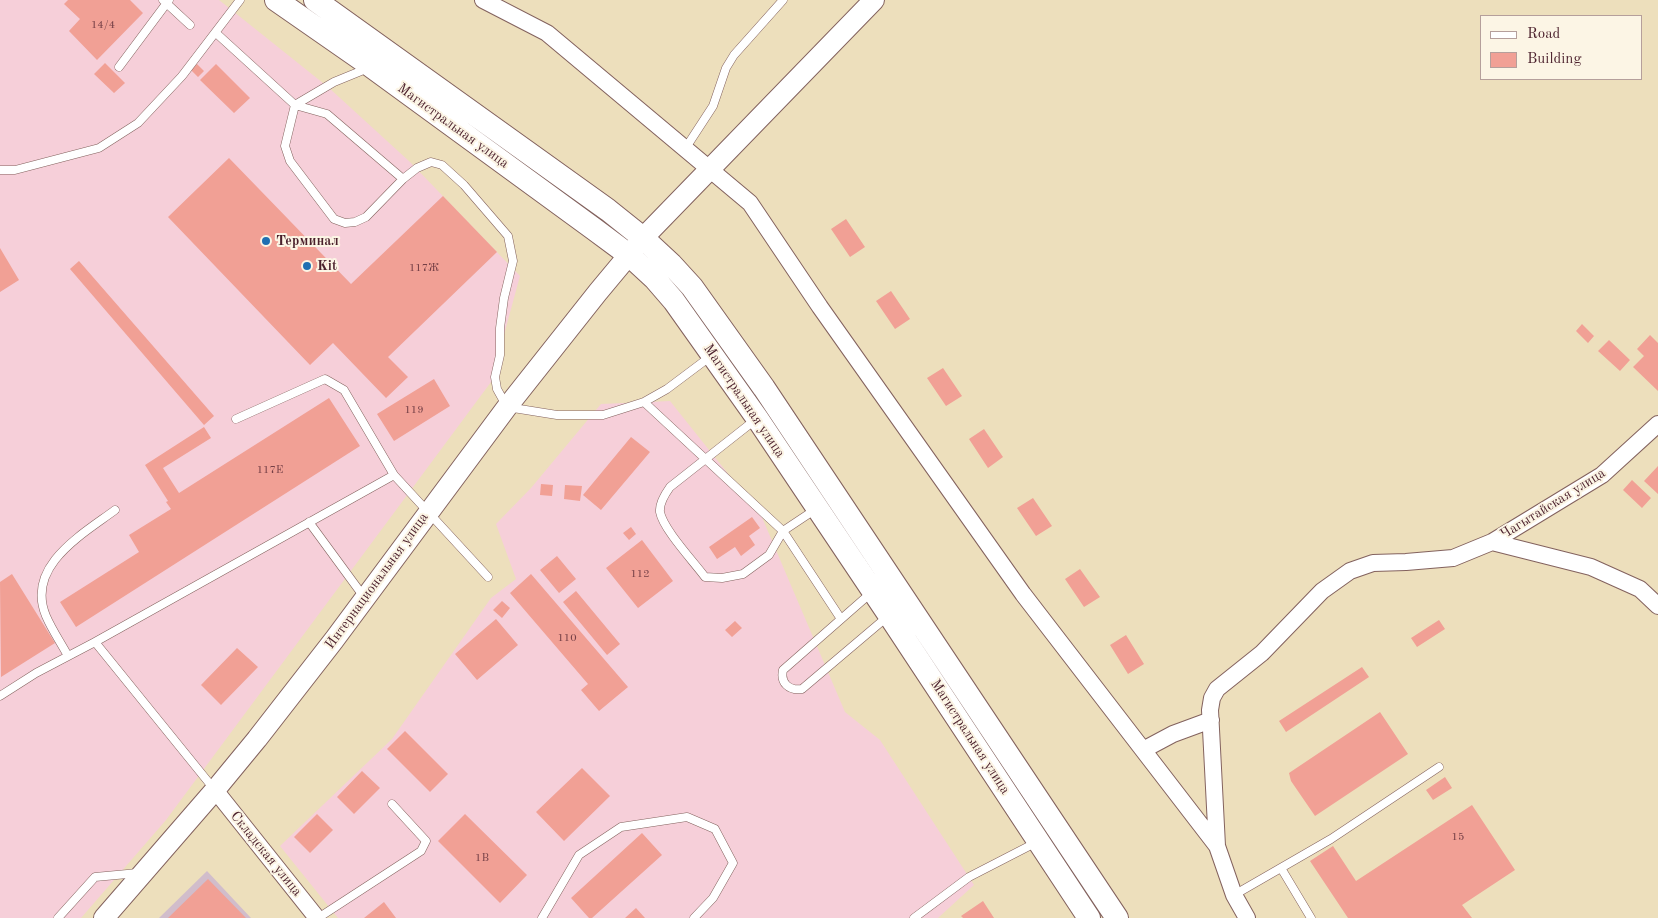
<!DOCTYPE html>
<html>
<head>
<meta charset="utf-8">
<style>
	body { margin:0 }
	#map { position:relative; width:1658px; height:918px; overflow:hidden; background:#eddfbc; font-family:"Old Standard TT",serif }
	canvas { display:block }
	.legend { position:absolute; left:1480px; top:15px; width:162px; height:65px; box-sizing:border-box; background:#fcf5e5; border:1px solid #b59f9b; margin:0; padding:6px 9px; list-style:none; font-size:15px; color:#4a1f2b }
	.legend li { display:flex; align-items:center; gap:10px; height:25px }
	.legend b { width:25px; border:1px solid #b59f9b }
</style>
</head>
<body>
<div id="map">
<canvas width="1658" height="918"></canvas>
<ul class="legend">
<li><b style="height:6px;background:#fff"></b>Road</li>
<li><b style="height:14px;background:#f1a095"></b>Building</li>
</ul>
</div>
<script>
const context = document.querySelector('canvas').getContext('2d');
context.lineJoin = 'round';
function fill(path, color) {
  context.fillStyle = color;
  context.fill(path, 'evenodd');
}
function strokePath(path, color, width, dash) {
  context.strokeStyle = color;
  context.lineWidth = width;
  context.lineCap = dash ? 'butt' : 'round';
  context.setLineDash(dash || []);
  context.stroke(path);
}
function label(font, color, halo, rows, align = 'center') {
  context.font = font + ' "Old Standard TT",serif';
  context.lineWidth = 4;
  context.setLineDash([]);
  context.textBaseline = 'middle';
  context.strokeStyle = halo;
  context.fillStyle = color;
  for (const [text, x, y, turn = 0] of rows) {
    context.save();
    context.translate(x, y);
    context.rotate((+turn || 0) * Math.PI / 180);
    context.textAlign = isNaN(turn) ? turn : align;
    if (halo) context.strokeText(text, 0, 0);
    context.fillText(text, 0, 0);
    context.restore();
  }
}
fill(new Path2D(`
	M0,0H219L328,87L410,162L520,276L491,382L166,820L81,918H0Z
	M670,401L761,515L845,712L880,740L974,885L938,918H338L280,846L392,739L491,598L516,579L496,524L531,488L601,404Z`), '#f6cfd9');
fill(new Path2D(`
	M207,871L251,918H159Z`), '#d1bdcb');
fill(new Path2D(`
	M68,0H130L143,13L97,60L69,31L80,19L64,4Z
	M105,63L125,83L114,93L94,74Z
	M197,64L204,71L198,77L191,70Z
	M216,64L250,98L234,113L200,80Z
	M229,158L351,284L443,196L497,252L388,357L408,377L386,398L333,343L310,365L168,217Z
	M846,219L865,247L850,257L831,229Z
	M0,248L19,280L0,292Z
	M79,261L214,416L204,425L70,269Z
	M891,291L910,319L895,329L876,301Z
	M1582,324L1594,336L1588,343L1576,331Z
	M1650,335L1658,343V391L1633,367L1644,356L1637,349Z
	M1609,340L1630,360L1620,371L1598,351Z
	M943,368L962,396L946,406L927,378Z
	M434,379L450,406L394,441L377,414Z
	M329,398L360,446L76,627L60,602L139,552L129,535L171,509L166,502L168,501L145,465L204,427L211,438L163,468L179,493Z
	M984,429L1003,457L988,468L969,439Z
	M631,437L650,452L601,510L583,495Z
	M1658,466V494L1644,481Z
	M1632,480L1651,498L1642,508L1623,490Z
	M541,484L553,485L552,496L540,495Z
	M565,485L582,486L580,501L564,499Z
	M1033,498L1052,526L1036,536L1017,508Z
	M752,517L760,528L749,536L755,545L741,556L735,547L717,559L709,547Z
	M631,527L636,534L629,540L623,533Z
	M642,540L673,581L638,608L606,568Z
	M557,556L576,579L559,593L540,570Z
	M1080,569L1100,597L1084,607L1065,579Z
	M12,574L55,643L1,677L0,582Z
	M531,574L628,687L599,711L581,690L588,684L510,593Z
	M576,591L620,644L607,655L563,602Z
	M502,601L510,608L502,618L493,610Z
	M496,619L518,645L477,680L455,654Z
	M1439,620L1445,629L1417,647L1411,638Z
	M735,621L742,628L732,637L725,630Z
	M1126,635L1144,664L1128,674L1110,645Z
	M237,648L258,667L221,705L201,685Z
	M1362,667L1369,677L1286,732L1279,721Z
	M1380,712L1408,754L1315,816L1291,781L1289,773Z
	M405,731L448,774L430,792L387,749Z
	M582,768L610,796L564,841L536,812Z
	M362,771L380,788L354,814L337,797Z
	M1445,777L1452,788L1433,800L1426,790Z
	M1472,805L1515,870L1462,905L1472,918H1348L1310,861L1333,846L1356,881Z
	M317,814L333,830L310,853L294,837Z
	M465,814L527,875L500,903L438,841Z
	M642,833L662,855L592,918H589L571,898Z
	M208,879L246,918H168Z
	M983,901L994,918H963L961,916Z
	M384,902L396,918H364Z
	M636,908L645,918H625Z`), '#f1a095');
const service = new Path2D(`
	M163,0L190,25
	M216,33L295,105L327,114L403,179
	M367,65L361,71L334,82L295,105L285,146L290,161L334,219L345,223L355,222L366,217L403,179L417,168L431,162L442,165L464,185L508,236L513,261L504,298L500,328V355L495,377L497,389L507,407L557,415H603L644,402L667,389L711,356
	M119,67L169,0
	M685,149L713,106L726,68L734,55L783,0
	M0,170H15L99,148L138,123L182,76L240,0
	M644,402L783,531L841,619
	M236,419L325,379L344,390L394,475L488,577
	M755,420L670,487C665,494 659,503 660,512C663,529 694,562 705,577L722,578L743,574L769,555L783,531L816,509
	M309,522L364,597
	M872,592L783,670C780,683 789,691 802,689L887,617
	M95,642L394,475
	M68,656C61,643 52,630 46,616C25,566 83,534 115,510
	M0,696L36,673L95,642L214,789
	M1281,868L1311,918
	M1234,895L1331,839L1439,767
	M58,918L95,877L138,873
	M318,918L421,851L426,841L392,804
	M542,918L579,855L621,827L687,817L715,829L733,863L713,898L694,918
	M914,918L969,877L1037,842`);
const minor = new Path2D(`
	M483,0L547,33L750,203L820,307L1023,594L1217,846L1234,895L1247,918
	M1492,542L1591,567L1640,589L1658,606
	M1143,750L1173,734L1211,720
	M215,790L317,918
	M1217,846L1210,710L1212,698L1217,689L1262,653L1322,591L1350,571L1373,563L1406,562L1453,558L1492,542L1602,475L1658,424`);
const tertiary = new Path2D(`
	M104,918L215,790L257,739L334,640L507,407L598,292L643,238L874,0`);
const secondary = new Path2D(`
	M276,0L368,64L594,229L629,255L655,279L674,301L757,418L889,615L1089,918
	M315,0L608,210L643,238L671,264L692,287L764,388L1117,918`);
strokePath(service, '#83625e', 9);
strokePath(minor, '#83625e', 18);
strokePath(tertiary, '#83625e', 22);
strokePath(secondary, '#83625e', 24);
strokePath(service, '#fff', 8);
strokePath(minor, '#fff', 16);
strokePath(tertiary, '#fff', 20);
strokePath(secondary, '#fff', 22);
for (const [x, y, r, color] of [
	[266,241,5,"#1f6fb2"],
	[307,266,5,"#1f6fb2"]
]) {
  const dot = new Path2D();
  dot.arc(x, y, r, 0, 2 * Math.PI);
  context.fillStyle = color;
  context.fill(dot);
  strokePath(dot, '#fcf5e5', 2);
}
label('11px', '#743f46', null, [
	["14/4",103,25],
	["117Ж",424,268],
	["119",414,410],
	["117Е",270,470],
	["112",640,574],
	["110",567,638],
	["15",1458,837],
	["1В",482,858]
]);
label('14px', '#4a1f2b', '#fcf5e5', [
	["Магистральная улица",453,126,36],
	["Магистральная улица",744,401,56],
	["Чагытайская улица",1553,504,-32],
	["Интернациональная улица",377,581,-54],
	["Магистральная улица",970,737,57],
	["Складская улица",266,854,51]
]);
label('bold 14px', '#4a1f2b', '#fcf5e5', [
	["Терминал",276,241],
	["Kit",317,266]
], 'left');
</script>
</body>
</html>
